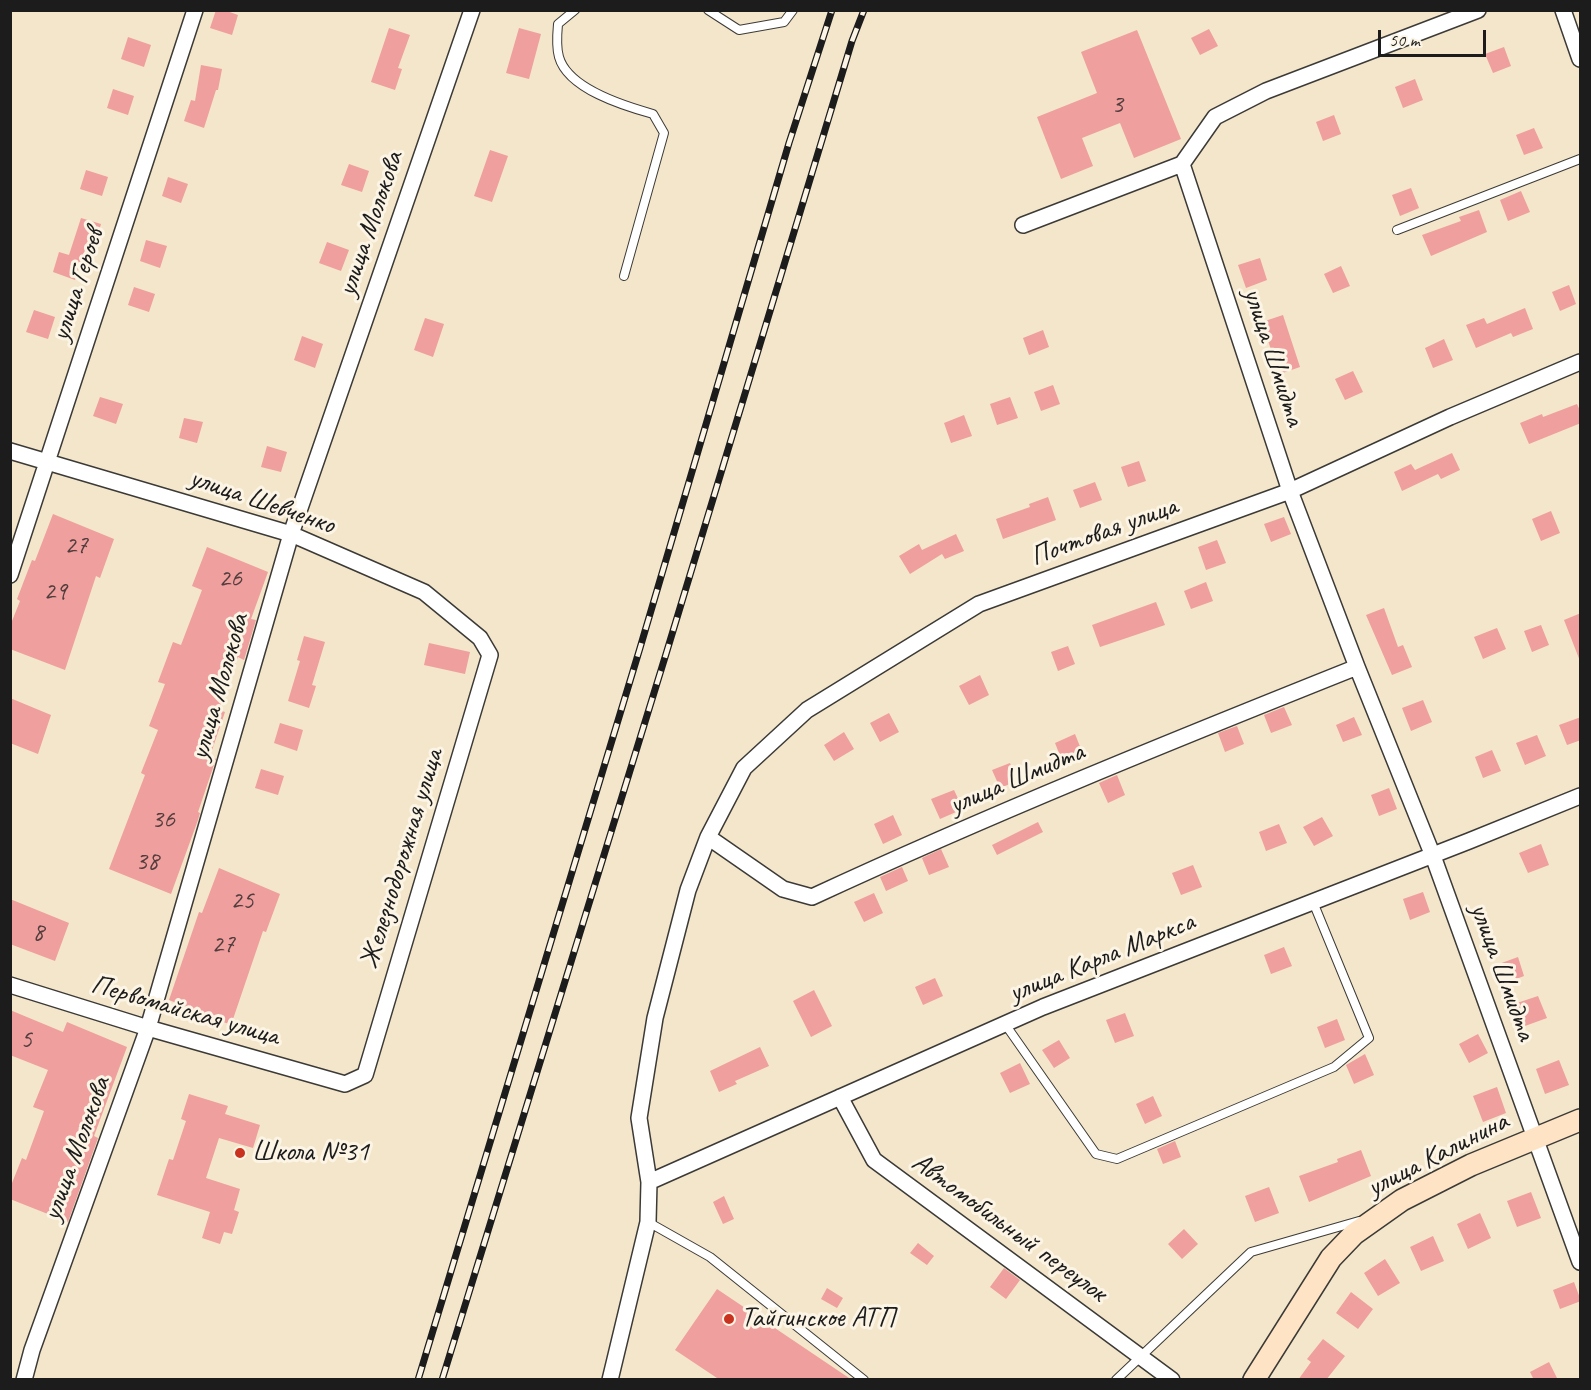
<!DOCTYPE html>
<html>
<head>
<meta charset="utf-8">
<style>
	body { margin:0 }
	#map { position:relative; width:1591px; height:1390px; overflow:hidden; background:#f3e6cb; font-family:Caveat,sans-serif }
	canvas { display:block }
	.frame { position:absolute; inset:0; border:12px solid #1c1c1c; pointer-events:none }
	.scale { position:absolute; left:1378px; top:30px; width:108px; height:27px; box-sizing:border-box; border:3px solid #1c1c1c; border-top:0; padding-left:8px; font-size:18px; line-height:21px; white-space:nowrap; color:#1c1c1c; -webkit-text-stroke:4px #fcf5e5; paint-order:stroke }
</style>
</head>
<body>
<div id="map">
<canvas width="1591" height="1390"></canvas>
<div class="frame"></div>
<div class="scale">50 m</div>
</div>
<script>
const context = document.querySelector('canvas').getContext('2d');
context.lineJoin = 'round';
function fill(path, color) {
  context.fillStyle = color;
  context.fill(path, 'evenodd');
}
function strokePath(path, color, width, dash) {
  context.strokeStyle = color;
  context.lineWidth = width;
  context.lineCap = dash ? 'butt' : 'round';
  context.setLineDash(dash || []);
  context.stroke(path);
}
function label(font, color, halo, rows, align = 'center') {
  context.font = font + ' Caveat,sans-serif';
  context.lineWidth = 6;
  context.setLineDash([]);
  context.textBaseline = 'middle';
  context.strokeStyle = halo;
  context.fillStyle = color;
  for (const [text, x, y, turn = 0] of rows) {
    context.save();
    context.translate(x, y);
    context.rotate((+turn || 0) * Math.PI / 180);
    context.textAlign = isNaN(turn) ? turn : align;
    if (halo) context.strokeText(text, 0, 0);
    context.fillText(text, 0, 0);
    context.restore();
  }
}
fill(new Path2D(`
	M216,10H224L238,15L232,35L210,28Z
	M389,28L410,35L398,68L402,69L395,90L371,82Z
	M519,28L541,34L529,79L506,73Z
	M1209,29L1218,46L1200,55L1191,38Z
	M1137,30L1181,139L1134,158L1120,123L1082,138L1093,166L1061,179L1037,117L1097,93L1081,52Z
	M128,37L151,45L144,67L121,59Z
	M1504,47L1511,66L1493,73L1485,54Z
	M201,65L222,69L218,90H216L204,128L184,121L191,100L195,101Z
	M1415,79L1423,100L1403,108L1395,87Z
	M113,89L134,96L128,115L107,108Z
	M1334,115L1341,134L1323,141L1316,122Z
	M1534,128L1543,148L1524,155L1516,135Z
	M490,150L508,156L492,202L474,196Z
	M349,164L369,171L362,192L341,185Z
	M86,170L108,177L102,196L80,189Z
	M168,177L188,184L181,203L162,196Z
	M1411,188L1419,208L1400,216L1392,195Z
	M1521,191L1530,212L1508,221L1500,200Z
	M1479,210L1487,232L1431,256L1422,235L1461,221L1459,217Z
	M81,218L101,224L95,244L88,241L75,280L53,272L59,252L69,255Z
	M146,240L167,246L160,268L140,261Z
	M327,242L349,250L341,271L319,263Z
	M1260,258L1267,280L1246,288L1238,265Z
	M1341,266L1350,286L1333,293L1324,274Z
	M1569,285L1576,304L1560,311L1552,292Z
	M134,287L155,294L149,312L128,305Z
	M1525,308L1533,329L1513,337L1511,333L1476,348L1466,325L1484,318L1487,324Z
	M34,310L55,317L48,339L26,332Z
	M1283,315L1300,367L1277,375L1271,357L1273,356L1262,322Z
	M425,318L444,324L433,357L414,350Z
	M1043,330L1049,347L1029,355L1023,338Z
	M302,336L323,344L315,368L294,360Z
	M1444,339L1453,360L1433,368L1425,348Z
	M1353,371L1363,392L1345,400L1335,379Z
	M1053,385L1060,404L1041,411L1034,392Z
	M100,397L123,404L116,424L93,416Z
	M1010,397L1018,418L997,425L990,404Z
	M1577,404L1581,413V423L1529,444L1520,423L1542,414L1543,417Z
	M964,415L972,436L951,443L944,423Z
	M184,418L203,422L197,443L179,438Z
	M267,446L287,452L281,472L261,467Z
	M1452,453L1460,470L1441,479L1438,474L1402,491L1394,472L1411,464L1415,470Z
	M1139,461L1146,481L1128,487L1121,467Z
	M1095,482L1102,500L1080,508L1073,490Z
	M1048,497L1056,520L1003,539L996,519L1030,507L1029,504Z
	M1551,511L1560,533L1541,541L1532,519Z
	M53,514L114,539L100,578L96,576L65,670L10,649V626L20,601L17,599L32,560L35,561Z
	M1284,517L1291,534L1271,542L1264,524Z
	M956,534L964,551L945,559L942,554L910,574L899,556L919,544L922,550Z
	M1217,540L1226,563L1206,570L1198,547Z
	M207,547L268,572L251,619L256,620L244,660L238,657L219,710L225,712L210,756L216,759L198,812L200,813L198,820L171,894L109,869L145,775L141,773L158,730L149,726L165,684L158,682L173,642L181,645L202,590L192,586Z
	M1206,582L1213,601L1191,609L1184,591Z
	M1156,602L1165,625L1100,647L1092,625Z
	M1384,608L1398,647L1403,645L1412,667L1392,675L1366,615Z
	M1581,613V660L1580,661L1564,620Z
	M1541,625L1549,645L1532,652L1524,631Z
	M1497,628L1506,649L1483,659L1474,637Z
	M304,636L325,642L312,685L316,686L309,708L288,701L300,661L297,660Z
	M429,643L470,652L465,674L424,665Z
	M1068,646L1075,664L1058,671L1051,652Z
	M980,675L989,695L969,705L959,686Z
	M10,698L51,715L38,754L10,743Z
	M1423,700L1432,722L1411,731L1402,708Z
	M1284,707L1292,725L1271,733L1264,715Z
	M889,713L899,732L880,742L870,723Z
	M1354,717L1362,735L1343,742L1336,725Z
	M1581,717V740L1567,745L1559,725Z
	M280,723L303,730L297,751L274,743Z
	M1237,726L1244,744L1225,752L1218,733Z
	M844,732L854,749L834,761L824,745Z
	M1075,734L1083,754L1063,763L1055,743Z
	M1537,735L1546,756L1525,765L1516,743Z
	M1492,750L1501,771L1483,778L1475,757Z
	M1010,763L1017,781L1000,788L992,770Z
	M261,769L284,776L278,795L255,788Z
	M1117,775L1125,795L1108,803L1099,783Z
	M1389,788L1397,809L1379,816L1371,795Z
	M954,790L963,809L940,819L931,799Z
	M893,815L902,835L883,844L874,824Z
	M1322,817L1333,836L1314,846L1303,827Z
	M1038,822L1043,832L997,855L992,845Z
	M1279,824L1287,843L1266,851L1259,832Z
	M1541,844L1549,865L1528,873L1519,853Z
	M941,849L949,867L929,875L922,858Z
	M1193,865L1202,887L1181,895L1172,873Z
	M902,867L908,881L886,891L880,877Z
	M219,868L280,894L266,932L263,931L231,1025L169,1000L199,912L202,913Z
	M1423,892L1430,912L1410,920L1403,899Z
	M874,893L883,913L864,922L854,902Z
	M10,899L69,923L55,961L10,944Z
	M1284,947L1292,966L1271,974L1264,955Z
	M1518,957L1524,976L1503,984L1496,965Z
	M935,978L943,996L923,1005L915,987Z
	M814,990L832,1026L811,1037L793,1001Z
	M1538,996L1547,1018L1525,1026L1517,1003Z
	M10,1010L63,1032L67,1022L127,1047L94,1136L98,1138L68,1222L10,1199V1188L22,1158L26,1160L44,1111L33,1107L48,1070L10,1055Z
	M1125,1013L1134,1036L1115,1043L1106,1020Z
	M1337,1019L1345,1040L1325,1048L1317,1027Z
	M1478,1034L1488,1053L1469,1063L1459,1044Z
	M1059,1040L1070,1058L1054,1068L1042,1050Z
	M760,1047L769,1066L735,1081L737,1084L719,1092L710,1071Z
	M1365,1054L1374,1075L1354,1084L1346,1065Z
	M1559,1060L1569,1085L1545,1094L1536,1069Z
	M1020,1063L1030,1084L1010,1093L1000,1073Z
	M1497,1087L1506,1113L1483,1122L1473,1096Z
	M189,1094L228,1106L225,1114L260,1125L253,1148L219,1138L206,1178L240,1189L234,1210L239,1212L232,1234L224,1232L220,1244L202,1238L210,1212L157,1195L169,1159L173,1160L186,1121L181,1119Z
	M1153,1096L1162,1116L1145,1124L1136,1104Z
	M1175,1141L1181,1157L1163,1164L1157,1149Z
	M1361,1150L1371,1176L1309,1202L1299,1176L1338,1162L1337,1159Z
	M1269,1187L1279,1213L1255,1222L1245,1196Z
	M1531,1192L1541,1218L1517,1227L1507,1201Z
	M724,1196L734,1219L723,1224L713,1202Z
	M1480,1213L1491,1238L1468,1249L1457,1224Z
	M1184,1229L1198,1244L1182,1259L1168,1244Z
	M1433,1236L1444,1261L1421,1271L1410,1247Z
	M918,1243L934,1256L927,1265L910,1253Z
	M1385,1259L1400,1283L1378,1296L1364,1273Z
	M1004,1268L1020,1280L1006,1299L990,1287Z
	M1574,1282L1581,1301L1560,1309L1553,1290Z
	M827,1288L843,1298L837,1308L821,1299Z
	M717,1289L852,1380H720L675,1350Z
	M1351,1292L1373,1309L1358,1329L1336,1313Z
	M1323,1339L1345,1356L1326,1380H1298L1311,1362L1307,1359Z
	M1549,1362L1558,1380H1534L1530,1372Z`), '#ef9f9e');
const lane = new Path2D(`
	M575,10L558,24C557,35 556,47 559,57C568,89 624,106 653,114L664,133L624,276
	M708,10L739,30L784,22L793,10
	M1397,230L1580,159
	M1005,1024L1096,1154L1117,1159L1334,1067L1369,1038L1313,902
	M648,1222L710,1257L864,1380
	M1116,1380L1251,1252L1359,1221`);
const street = new Path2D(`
	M1563,10L1580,59
	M1182,164L1290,491L1357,667L1433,856L1580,1262
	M1023,225L1182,164L1215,117L1266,91L1478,10
	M10,451L291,534L424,592L480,638L490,655L365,1075L345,1084L148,1028L10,985
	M10,575L195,10
	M708,837L783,889L812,897C991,814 1174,740 1357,667
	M840,1097L874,1160L1172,1380
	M649,1182L1043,1007L1469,841L1580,796
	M24,1380L32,1350L148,1028L291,534L472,10
	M610,1380L648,1222L649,1182L639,1118L655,1018L688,890L708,837L744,768L807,710L979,604L1290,491L1450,417L1580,362`);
const secondary = new Path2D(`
	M1254,1380L1331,1258L1354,1234L1402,1200L1471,1165L1580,1120`);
strokePath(lane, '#3c3a36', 10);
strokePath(street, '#3c3a36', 18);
strokePath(secondary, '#3c3a36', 24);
strokePath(lane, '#fff', 8);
strokePath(street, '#fff', 15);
strokePath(secondary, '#fee4c5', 21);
const rail = new Path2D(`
	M418,1380L640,648L789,143L832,10
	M442,1380L666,654L852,41L864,10`);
strokePath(rail, '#1c1c1c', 7);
strokePath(rail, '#fcf5e5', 4.5, [14]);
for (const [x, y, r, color] of [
	[240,1153,6,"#c8321e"],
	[729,1319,6,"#c8321e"]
]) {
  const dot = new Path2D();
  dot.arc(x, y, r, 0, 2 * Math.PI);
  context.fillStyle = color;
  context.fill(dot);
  strokePath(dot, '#fcf5e5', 2);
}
label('26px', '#513d3c', null, [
	["3",1117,105],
	["27",76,546],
	["26",230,579],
	["29",55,592],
	["36",163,820],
	["38",147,862],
	["25",242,901],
	["8",38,933],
	["27",223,945],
	["5",26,1040]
]);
label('28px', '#1c1c1c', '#fcf5e5', [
	["улица Молокова",371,224,-71],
	["улица Героев",78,285,-72],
	["улица Шмидта",1273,357,72],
	["улица Шевченко",262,502,19],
	["Почтовая улица",1104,532,-20],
	["улица Молокова",220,687,-74],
	["улица Шмидта",1017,779,-23],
	["Железнодорожная улица",402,859,-73],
	["улица Карла Маркса",1102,958,-22],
	["улица Шмидта",1502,972,70],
	["Первомайская улица",185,1011,16],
	["улица Молокова",77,1149,-70],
	["улица Калинина",1438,1155,-27],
	["Автомобильный переулок",1009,1228,36]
]);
label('28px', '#1c1c1c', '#fcf5e5', [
	["Школа №31",252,1153],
	["Тайгинское АТП",741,1319]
], 'left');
</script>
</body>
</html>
